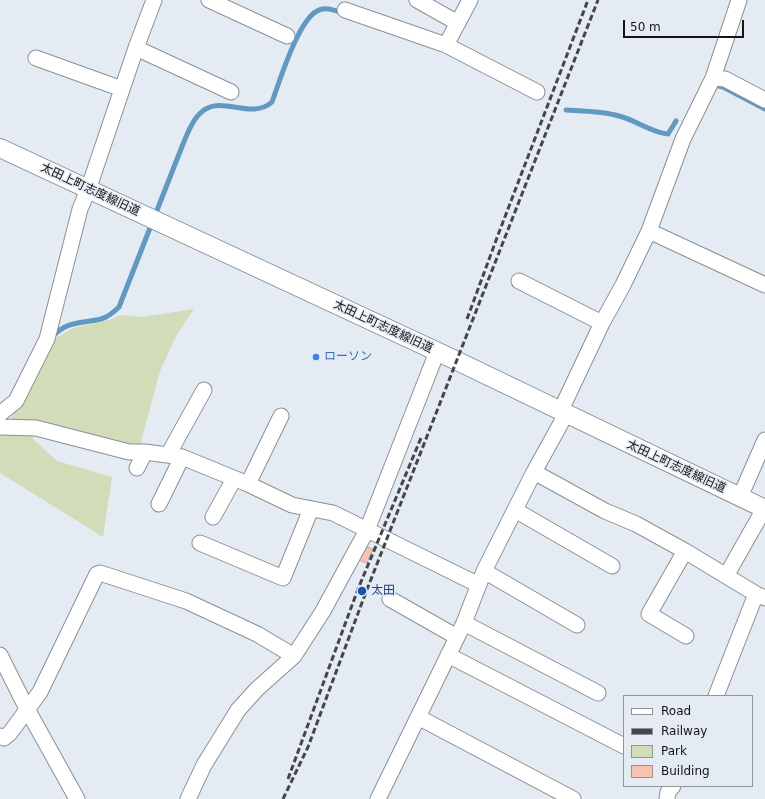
<!DOCTYPE html>
<html>
<head>
<meta charset="utf-8">
<style>
	body { margin:0 }
	#map { position:relative; width:765px; height:799px; overflow:hidden; background:#e4ebf2; font-family:"DejaVu Sans",sans-serif }
	canvas { display:block }
	.legend { position:absolute; left:623px; top:695px; width:130px; height:92px; box-sizing:border-box; background:#e4ebf2; border:1px solid #90959b; margin:0; padding:5px 7px; list-style:none; font-size:12px; color:#131518 }
	.legend li { display:flex; align-items:center; gap:8px; height:20px }
	.legend b { width:20px; border:1px solid #90959b }
	.scale { position:absolute; left:623px; top:20px; width:121px; height:18px; box-sizing:border-box; border:2px solid #131518; border-top:0; padding-left:5px; font-size:12px; line-height:14px; white-space:nowrap; color:#131518; -webkit-text-stroke:3px #e4ebf2; paint-order:stroke }
</style>
</head>
<body>
<div id="map">
<canvas width="765" height="799"></canvas>
<ul class="legend">
<li><b style="height:5px;background:#fff"></b>Road</li>
<li><b style="height:5px;background:#43464a"></b>Railway</li>
<li><b style="height:11px;background:#d1ddb8"></b>Park</li>
<li><b style="height:11px;background:#f9c2b0"></b>Building</li>
</ul>
<div class="scale">50 m</div>
</div>
<script>
const context = document.querySelector('canvas').getContext('2d');
context.lineJoin = 'round';
function fill(path, color) {
  context.fillStyle = color;
  context.fill(path, 'evenodd');
}
function strokePath(path, color, width, dash) {
  context.strokeStyle = color;
  context.lineWidth = width;
  context.lineCap = dash ? 'butt' : 'round';
  context.setLineDash(dash || []);
  context.stroke(path);
}
function label(font, color, halo, rows, align = 'center') {
  context.font = font + ' "DejaVu Sans","Noto Sans JP",sans-serif';
  context.lineWidth = 3;
  context.setLineDash([]);
  context.textBaseline = 'middle';
  context.strokeStyle = halo;
  context.fillStyle = color;
  for (const [text, x, y, turn = 0] of rows) {
    context.save();
    context.translate(x, y);
    context.rotate((+turn || 0) * Math.PI / 180);
    context.textAlign = isNaN(turn) ? turn : align;
    if (halo) context.strokeText(text, 0, 0);
    context.fillText(text, 0, 0);
    context.restore();
  }
}
fill(new Path2D(`
	M194,309L176,336L160,371L139,449L33,426V439L57,461L112,477L103,537L0,473V431L12,417L35,379L56,338L73,328L110,320L120,315L143,317Z`), '#d1ddb8');
strokePath(new Path2D(`
	M715,85L723,87L765,109
	M566,110C583,111 602,111 619,116C636,120 651,133 668,134L676,121
	M52,337C68,320 81,324 101,319C108,317 114,312 119,307L183,144C188,132 193,118 204,110C223,96 252,120 272,102C280,80 298,21 317,11C326,6 336,11 344,13`), '#6099c2', 5);
const building = new Path2D(`
	M363,545L373,549L367,563L355,559Z`);
fill(building, '#f9c2b0');
strokePath(building, '#beb4b1', 1);
const minor = new Path2D(`
	M209,0L287,36
	M417,0L458,23
	M345,10L446,45L537,92
	M446,45L470,0
	M136,48L231,92
	M36,58L122,89
	M713,78L725,79L765,100
	M649,231L765,285
	M519,281L602,323
	M560,412L602,323L623,285L649,231L683,139L713,78L739,0
	M0,414L16,401L47,339L80,209L88,190L136,48L154,0
	M0,427L36,428L129,452H145L182,457L248,484L292,505L333,513L479,585
	M168,455L204,390
	M137,468L145,452
	M534,472L605,511L636,524L685,551L756,594L765,598
	M248,484L281,416
	M740,497L765,440
	M159,504L182,457
	M515,510L612,566
	M213,517L234,479
	M200,543L283,578L311,509
	M685,551L649,614L686,636
	M484,571L577,625
	M726,576L764,509
	M390,599L457,637
	M464,623L598,693
	M0,655L27,709L77,799
	M448,655L624,746
	M716,696L756,594
	M418,717L573,799
	M0,736L4,738L10,733L40,692L97,574L100,573L186,601L257,634L294,656
	M188,799L204,765L238,710L257,689L294,656L323,611L367,530L437,352
	M378,799L464,623L484,571L534,472L566,414
	M667,799L668,792L673,786`);
const tertiary = new Path2D(`
	M0,148L453,359L765,509`);
strokePath(minor, '#899095', 17);
strokePath(tertiary, '#899095', 20);
strokePath(minor, '#fff', 15);
strokePath(tertiary, '#fff', 18);
strokePath(new Path2D(`
	M467,319L498,235L588,0
	M288,779L358,589L421,438
	M283,799L308,747L366,592L598,0`), '#43464a', 3, [6, 3]);
for (const [x, y, r, color] of [
	[316,357,4,"#3f7fe0"],
	[362,591,5,"#1a4fb4"]
]) {
  const dot = new Path2D();
  dot.arc(x, y, r, 0, 2 * Math.PI);
  context.fillStyle = color;
  context.fill(dot);
  strokePath(dot, '#e4ebf2', 1.5);
}
label('12px', '#131518', '#e4ebf2', [
	["太田上町志度線旧道",90,190,25],
	["太田上町志度線旧道",383,327,25],
	["太田上町志度線旧道",676,467,25]
]);
label('12px', '#366cbe', '#e4ebf2', [
	["ローソン",324,357]
], 'left');
label('12px', '#164399', '#e4ebf2', [
	["太田",371,591]
], 'left');
</script>
</body>
</html>
